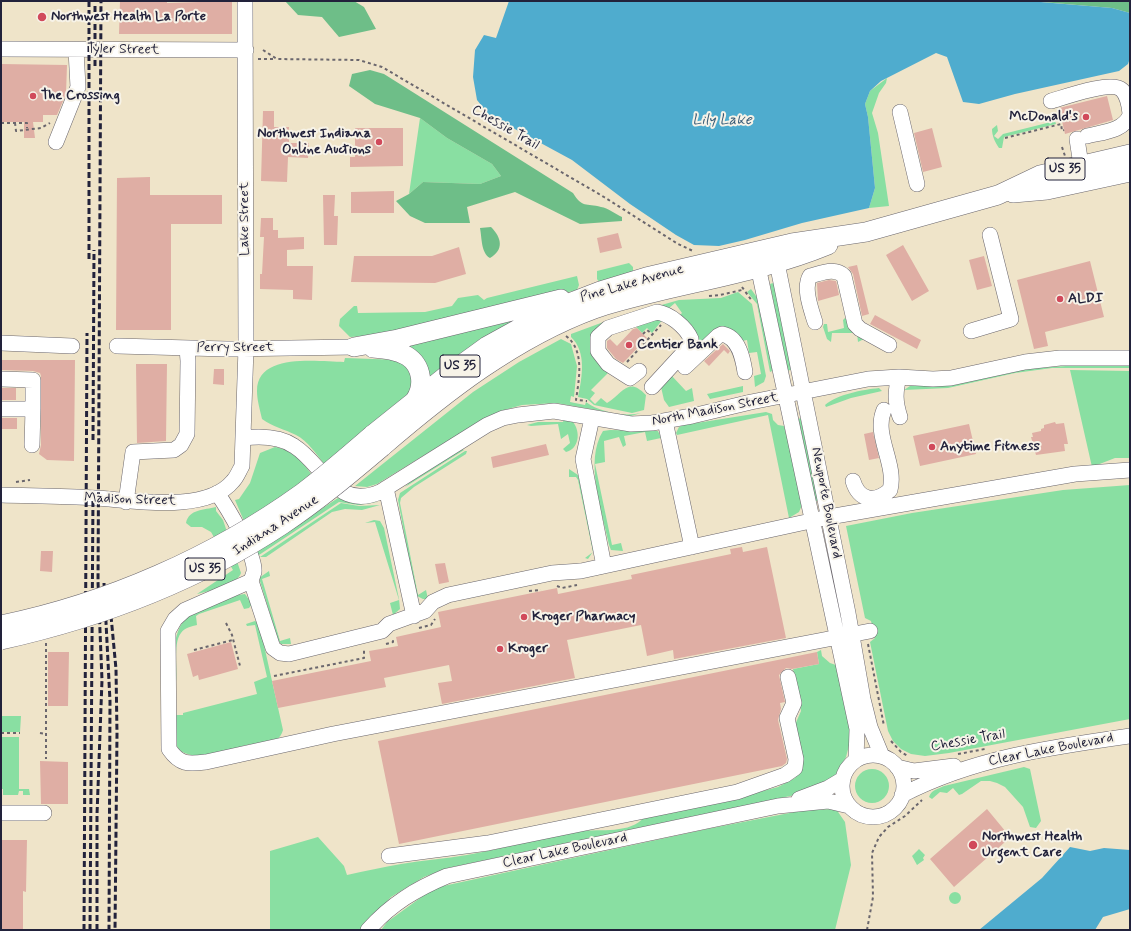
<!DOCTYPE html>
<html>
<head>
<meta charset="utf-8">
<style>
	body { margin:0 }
	#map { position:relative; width:1131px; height:931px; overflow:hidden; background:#efe4c9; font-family:Mynerve,sans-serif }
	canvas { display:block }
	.frame { position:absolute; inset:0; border:2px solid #22223b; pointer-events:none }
</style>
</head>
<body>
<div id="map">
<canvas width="1131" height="931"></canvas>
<div class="frame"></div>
</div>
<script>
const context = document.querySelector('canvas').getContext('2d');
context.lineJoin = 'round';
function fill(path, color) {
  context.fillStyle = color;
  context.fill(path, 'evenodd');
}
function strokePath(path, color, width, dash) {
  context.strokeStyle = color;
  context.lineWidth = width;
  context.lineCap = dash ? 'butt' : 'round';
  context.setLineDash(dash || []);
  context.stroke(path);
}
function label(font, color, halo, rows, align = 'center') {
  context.font = font + ' Mynerve,sans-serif';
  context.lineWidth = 4;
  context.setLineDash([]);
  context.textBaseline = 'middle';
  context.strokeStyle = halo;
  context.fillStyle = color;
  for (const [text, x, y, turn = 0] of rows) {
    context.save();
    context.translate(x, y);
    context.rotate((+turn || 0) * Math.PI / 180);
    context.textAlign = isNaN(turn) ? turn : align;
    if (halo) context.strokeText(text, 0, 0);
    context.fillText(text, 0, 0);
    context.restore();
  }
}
fill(new Path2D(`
	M887,78L886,83L879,93L872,113L878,133L889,206L869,208L875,188L868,117L865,104L870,91Z
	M420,118L447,138L492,164L501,176L480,184L423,182L409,194Z
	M1055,121L1056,124L1004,137L1002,148H999C995,142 992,136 992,129L997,125L998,131L994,136L998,139L1003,134Z
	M629,263L633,267V272L599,282L597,279V271Z
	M577,276L579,285L577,290L398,334L350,337L339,326L340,319L354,306H357L358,313L425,312L452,306L458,298L478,295L484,300L487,298Z
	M776,282L793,369L787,371L770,284Z
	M751,289L761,303L774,370L770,372L757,304L747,292Z
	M738,292L752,304L766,376L764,382L755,387L754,376L761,374L757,352L749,353L747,340L742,341L726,331L671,375L686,391L692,388L694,401L669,407L664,400L661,387L694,347L677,318L682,313L675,303L668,309L602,328L609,372L591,390L595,393L590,399L595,404L601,398L607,403C623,393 628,376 646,395L644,410L632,413L594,405L587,399L578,397C582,378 587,352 571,337V334L609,320L679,300L721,298Z
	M536,309L429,380L392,344Z
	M845,318L864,339L858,342L857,333H832L831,342L827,339L823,327L824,324H827L828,332L844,328L843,320Z
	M652,319H663L652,333L647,328L642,333L636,327Z
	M561,339L571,344L577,366L574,397L571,396L570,402L585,405L586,402C599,412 625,417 641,413L631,416L556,403L522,405L501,411L482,420L377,484L367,487L355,486L473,392L519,362Z
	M345,358L402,360L412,368L414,390L325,465C316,454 308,441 296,435C284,429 273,427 262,419C260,410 257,400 257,391C257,352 319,362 344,362Z
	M1080,365L1130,366V368H1052L1015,373L948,388L904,390L910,386H938L958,384L1023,369Z
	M1070,370L1130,371V458H1115L1092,467Z
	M743,386V392L710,399L707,394Z
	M879,388L882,391L851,398L826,407L825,405C838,394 862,390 879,388Z
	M766,412L772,414L773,420L778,425L784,426L793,458L802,505L799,512L789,518L768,415L677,435L676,433L679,427L684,425Z
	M803,418L818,498L817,501H815L797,419Z
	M564,419L573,422C581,432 579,449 566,452L563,449L570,443L568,434L561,439L558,424L531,426L527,425L538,422H563Z
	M610,430L658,431L661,438L647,441L645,432L624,436L626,445L623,447L619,437L604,441L605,462L595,464L612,545L621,543L623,551L611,550L609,545C602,512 584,461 603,431Z
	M275,447C296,451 303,463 315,479L244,521L235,500L239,499L250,483L260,453Z
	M462,449L464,450L405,487L409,483Z
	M465,451H467L466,454L414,487L401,498L400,503L418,595L426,590L428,599H423L417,596L414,586L398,500L400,493Z
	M569,469L578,475L580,482L594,550L588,559L585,558L593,552L578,480L576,477H569Z
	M1130,485V719L949,753L925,756L911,754L901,749L893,741L888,731L870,642L875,638L871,621L865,618L846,526L912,513L1063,490Z
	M338,498L360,503L378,502L358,505L339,502L259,555L256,552Z
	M341,503L359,506L380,505L362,510L345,509L332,512L266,557H260Z
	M216,507V511L223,520L241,573C237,585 209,591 197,594L233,570L211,532L202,527H191L186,523C189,509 204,510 216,507Z
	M374,520L380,521L384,528L399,599L400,609L393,615L390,603L399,600L375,522L365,523Z
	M269,571L270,576L262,579L280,641L290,638L291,644H281L278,640L259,578Z
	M245,594L252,604L249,608L244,609L240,600L199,614L196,616L197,625C192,626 184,628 181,633C172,644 179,674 175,689C175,665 168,629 192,613C205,604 224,600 238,595Z
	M255,621L259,623L283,730C278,747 261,742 247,745C240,746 235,750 229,752C216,755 180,762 176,743C174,735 176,723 176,715H183V713L257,694L254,682L267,677L255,625L247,626L246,624Z
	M821,650L822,656L830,663L836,665L850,724V742L846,757L833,779L795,795L448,868L424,877L391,897L361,930H270V851L318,837L344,866L347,875C365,871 383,867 401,864C423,860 445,859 467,855C505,848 543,837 581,831C600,829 631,834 644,817L721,802L778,787L795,778L801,767L794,727L801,711L793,669L819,664L817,652Z
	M1,716H21L20,732H1Z
	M1,737H19V789H29L30,795H23V791H19L18,795H3V789H1Z
	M1024,767L1030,769L1041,821L1036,828L1030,827L1023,807L1005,787L997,783L990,781H981L962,794L959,795L953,788L947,793L940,792L932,799L929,797C931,790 938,789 944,786Z
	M855 786a17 17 0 1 1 34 0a17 17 0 1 1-34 0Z
	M836,809L845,822L851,865L835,930H381L387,922L434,888L707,829L805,810Z
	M919,849L925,855L923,858L924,860L917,865L912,856Z
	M949 898a6 6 0 1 1 12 0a6 6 0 1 1-12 0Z`), '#89dfa2');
fill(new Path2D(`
	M285,1H354L364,7L376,29L339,37L322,17L298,15Z
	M1031,1H1130V13L1112,8Z
	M370,70L384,74L573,193C582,208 586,203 601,207C608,208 615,214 622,217V221L580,224L515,192L467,207L470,223H425L410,216L396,201L409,194L423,182L480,184L501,176L492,164L447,138L420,118L375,104L349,86L352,74Z
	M491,227C502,238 504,250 490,258C481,253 482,238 480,228Z`), '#6ebe88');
fill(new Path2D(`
	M509,1H1029L1112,8L1130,13V58L1128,64L1119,71L1015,94L979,104L963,102L947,57L936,53L881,81L870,91L865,104L868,117L875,188L869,208L802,223L745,240L719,246L694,245L676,235L630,204L572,160L489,115L477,100L473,77L475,50L484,35L496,38Z
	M1070,847L1090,851L1104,848L1130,850V909L1103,917L1095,930H979L1042,878Z`), '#4facce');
fill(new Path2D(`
	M120,1H167V3L232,1V34H119Z
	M1,64L67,65L66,94L57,115H43V122H33L35,138H24V122H1Z
	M1107,96L1113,120L1065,134L1059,108Z
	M263,111H274V127H289V143H309L308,158L288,157L287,182L261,181Z
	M355,128H403V166L350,167V157H355Z
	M932,128L942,167L923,172L914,133Z
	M150,177V195H222V224H171V330H116L117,178Z
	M394,191V213H351V192Z
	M323,195H335L334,216H338L337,245H324Z
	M261,218H273V230H278V238L304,237V249L287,250V266H313L312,300L293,299V290L260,289V274H262L264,237H260Z
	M618,233L622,248L600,253L597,238Z
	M903,245L929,291L912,301L886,255Z
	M459,247L466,274L435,283L351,282L354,256H432Z
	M984,256L992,286L977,290L969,260Z
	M1090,261L1104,317L1045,332L1048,346L1034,349L1017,280Z
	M857,265L869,314L862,316L853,274L848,267Z
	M829,280L836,281L839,295L818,301L817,283Z
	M875,315L921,340L917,349L870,324Z
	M637,328L647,338L623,363L616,359L607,348V341L610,339L617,346L633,329Z
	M723,344L730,351L728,354L724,350L709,366L704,361Z
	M1,360H75L74,461L47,460L39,454L41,445V376L40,373L33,371L1,370Z
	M136,364H167L166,441L137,443Z
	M214,369H224V385L213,384Z
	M1,388H16V400H1Z
	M1,418H17V429H1Z
	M1055,422L1056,424L1064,423L1068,444H1064L1065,451L1036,455L1031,437H1033L1032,433L1041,431V429L1044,428V425Z
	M969,424L976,454L920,466L913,436Z
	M873,432L879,458L869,460L864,434Z
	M546,444L549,455L493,468L491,457Z
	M742,547L743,552L767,547L786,638L674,659L673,650L647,656L641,625L567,640L575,678L442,704L438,683L452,681L449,665L384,678L386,687L278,708L272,681L371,661L369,651L398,646L396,637L441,627L438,612L557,588L558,594L632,579L631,575L731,554L730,549Z
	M41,551H53L52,572L40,571Z
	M445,563L449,582L439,584L435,564Z
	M231,642L238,669L199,680L198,675L193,677L187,654Z
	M48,652H69L68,706H48Z
	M817,652L819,664L792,669L786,668L779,675L785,702L780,703L781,709L778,720L787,759L786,763L782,766L399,844L378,741Z
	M40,761L68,762V804H41Z
	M987,809L1006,832L1000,837L1005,842L954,887L930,859Z
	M1,840H27L26,892L23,891V930H1Z`), '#dfaea4');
const minor = new Path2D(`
	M1,49L246,50
	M1051,101C1065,97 1112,80 1122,90C1128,96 1129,105 1130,113
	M900,112L917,184
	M1087,136C1103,132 1124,131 1130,115
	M1077,139L1081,165
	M56,142L78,87L76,50
	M775,253L848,613L863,699L870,727L882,756
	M756,257L857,729L856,760
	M815,322C811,309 803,288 810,276C822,273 835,267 844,276L855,324L860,329L889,345
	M971,331L1011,319L990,235
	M1,343L72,346
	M117,346L227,349L354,347
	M685,367L718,336L722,334C739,337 743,359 745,372
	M639,371L630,378L608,364L598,351V337L608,328L657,312C670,314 686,327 691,339L687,349L652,387
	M899,377C895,392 895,402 900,417
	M1,379L33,380V409
	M1,409H33L32,445
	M592,418L583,459L604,566
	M665,421L692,547
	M244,438C261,436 279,436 294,446C323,464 336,511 380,492L487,425L503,418L518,415L554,411L631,424L652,423L692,416L751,402L868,379L899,377L933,379L951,378L1025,362L1060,358H1130
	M853,481C859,501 875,503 890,490C897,464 873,435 884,410
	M386,488L414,616
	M217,493C227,507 256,555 254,572C253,575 252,578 251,581L273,648L280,653L289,654L382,631L389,624L425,611L433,602L448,595L552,573L581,571L829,517L1075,474L1130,470
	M1,495C32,496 64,496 95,498C132,500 206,514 233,481C237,477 239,471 242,466L246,348L245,1
	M126,502L133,452L174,450L181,445L187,434L188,361L187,348
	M251,581L185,610L175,619L168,631L169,749C180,765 188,764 206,762L333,734L870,631
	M842 786a31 31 0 1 1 62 0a31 31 0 1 1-62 0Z
	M897,767L914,771L954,766
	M902,795C973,758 1052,747 1130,736
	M799,799L828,788L843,779
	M1,813H44
	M389,856L488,843L737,792L785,775L795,768L796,759L787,718L794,703L788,677
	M368,930C391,904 416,889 447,876L778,806L828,801L849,806`);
const major = new Path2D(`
	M1013,193L1047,190L1130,172
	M354,347L398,339L561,299
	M373,348C385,349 397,350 407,356C423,366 424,387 415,400
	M372,435L447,375L487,346L556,308L600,291L646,277L792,243L866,232L998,195L1040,175L1130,154
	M382,447C446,392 515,338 594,309C614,302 635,297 656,292C714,278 772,268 828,245`);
strokePath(minor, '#6a666d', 16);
strokePath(major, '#6a666d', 20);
strokePath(new Path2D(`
	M263,50L277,59L359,60L382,67L604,197L678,244L693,251
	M258,59H276
	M1,123H27V128
	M15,123L16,131L41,128L50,123
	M1005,138L1061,124L1062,131L1064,130
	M1062,147L1065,156
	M742,287L752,301
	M709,296L720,295L742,290
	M643,334L647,330L652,334
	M566,336C585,350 579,379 576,400L587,401
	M627,362L661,325
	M16,482L30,480
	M557,586L562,588L577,585
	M529,591L541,590
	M226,623L232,635L240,666
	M419,628L431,625L435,619
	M46,643V759
	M386,644L393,642V639
	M868,644L884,726
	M194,650L233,640
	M274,676L364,658V648
	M1,733H20
	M40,733L46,734
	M891,741L901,752L908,756
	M958,754L985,749
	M867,930L873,897L872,853L879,837L888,827L905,816L922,800`), '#6a666d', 2, [3, 3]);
strokePath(minor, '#fff', 15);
strokePath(major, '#fff', 19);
strokePath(new Path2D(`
	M95,66V6
	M89,259V1
	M93,440L94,250
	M104,583L110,701L109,930
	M111,616L116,669L117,734L115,930
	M84,930L87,333
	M90,930L93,496
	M97,930V815L102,680L98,582L101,1`), '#22223b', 3, [6, 3]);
const majorBridge = new Path2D(`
	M1,625C108,603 213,557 302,493C326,475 349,455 372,435
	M1,640C100,618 197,581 282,525C318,501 350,474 382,447`);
strokePath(majorBridge, '#6a666d', 20, []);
strokePath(majorBridge, '#fff', 19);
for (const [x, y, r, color] of [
	[42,17,5,"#d1495b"],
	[33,96,4,"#d1495b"],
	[1086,117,4,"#d1495b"],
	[379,142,4,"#d1495b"],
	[1060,299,4,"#d1495b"],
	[629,345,4,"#d1495b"],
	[932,447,4,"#d1495b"],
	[524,617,4,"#d1495b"],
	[500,649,4,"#d1495b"],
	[973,845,5,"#d1495b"]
]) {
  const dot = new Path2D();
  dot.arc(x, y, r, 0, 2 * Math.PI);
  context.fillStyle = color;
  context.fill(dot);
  strokePath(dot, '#f7f3e8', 1.5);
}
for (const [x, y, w] of [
	[1065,169,40],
	[460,366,40],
	[205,569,40]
]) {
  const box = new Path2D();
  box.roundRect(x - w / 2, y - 11, w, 22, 3);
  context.fillStyle = '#f7f3e8';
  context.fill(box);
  strokePath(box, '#22223b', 1);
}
label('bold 13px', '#22223b', null, [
	["US 35",1065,169],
	["US 35",460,366],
	["US 35",205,569]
]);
label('bold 14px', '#22223b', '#f7f3e8', [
	["Northwest Health La Porte",51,17],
	["The Crossing",41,96],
	["McDonald's",1078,117,"right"],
	["Northwest Indiana",371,134,"right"],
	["Online Auctions",371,150,"right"],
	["ALDI",1068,299],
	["Centier Bank",637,345],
	["Anytime Fitness",940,447],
	["Kroger Pharmacy",532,617],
	["Kroger",508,649],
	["Northwest Health",982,837],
	["Urgent Care",982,853]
], 'left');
label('14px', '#22223b', '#f7f3e8', [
	["Tyler Street",123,50,1],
	["Chessie Trail",505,128,30],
	["Lake Street",245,219,-90],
	["Pine Lake Avenue",632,284,-16],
	["Perry Street",235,348],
	["North Madison Street",715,410,-11],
	["Madison Street",130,500,2],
	["Newporte Boulevard",826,503,79],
	["Indiana Avenue",276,526,-33],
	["Chessie Trail",968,741,-10],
	["Clear Lake Boulevard",1051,750,-11],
	["Clear Lake Boulevard",565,851,-12]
]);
label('italic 15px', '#345976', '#f7f3e8', [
	["Lily Lake",722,121]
]);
</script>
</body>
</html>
